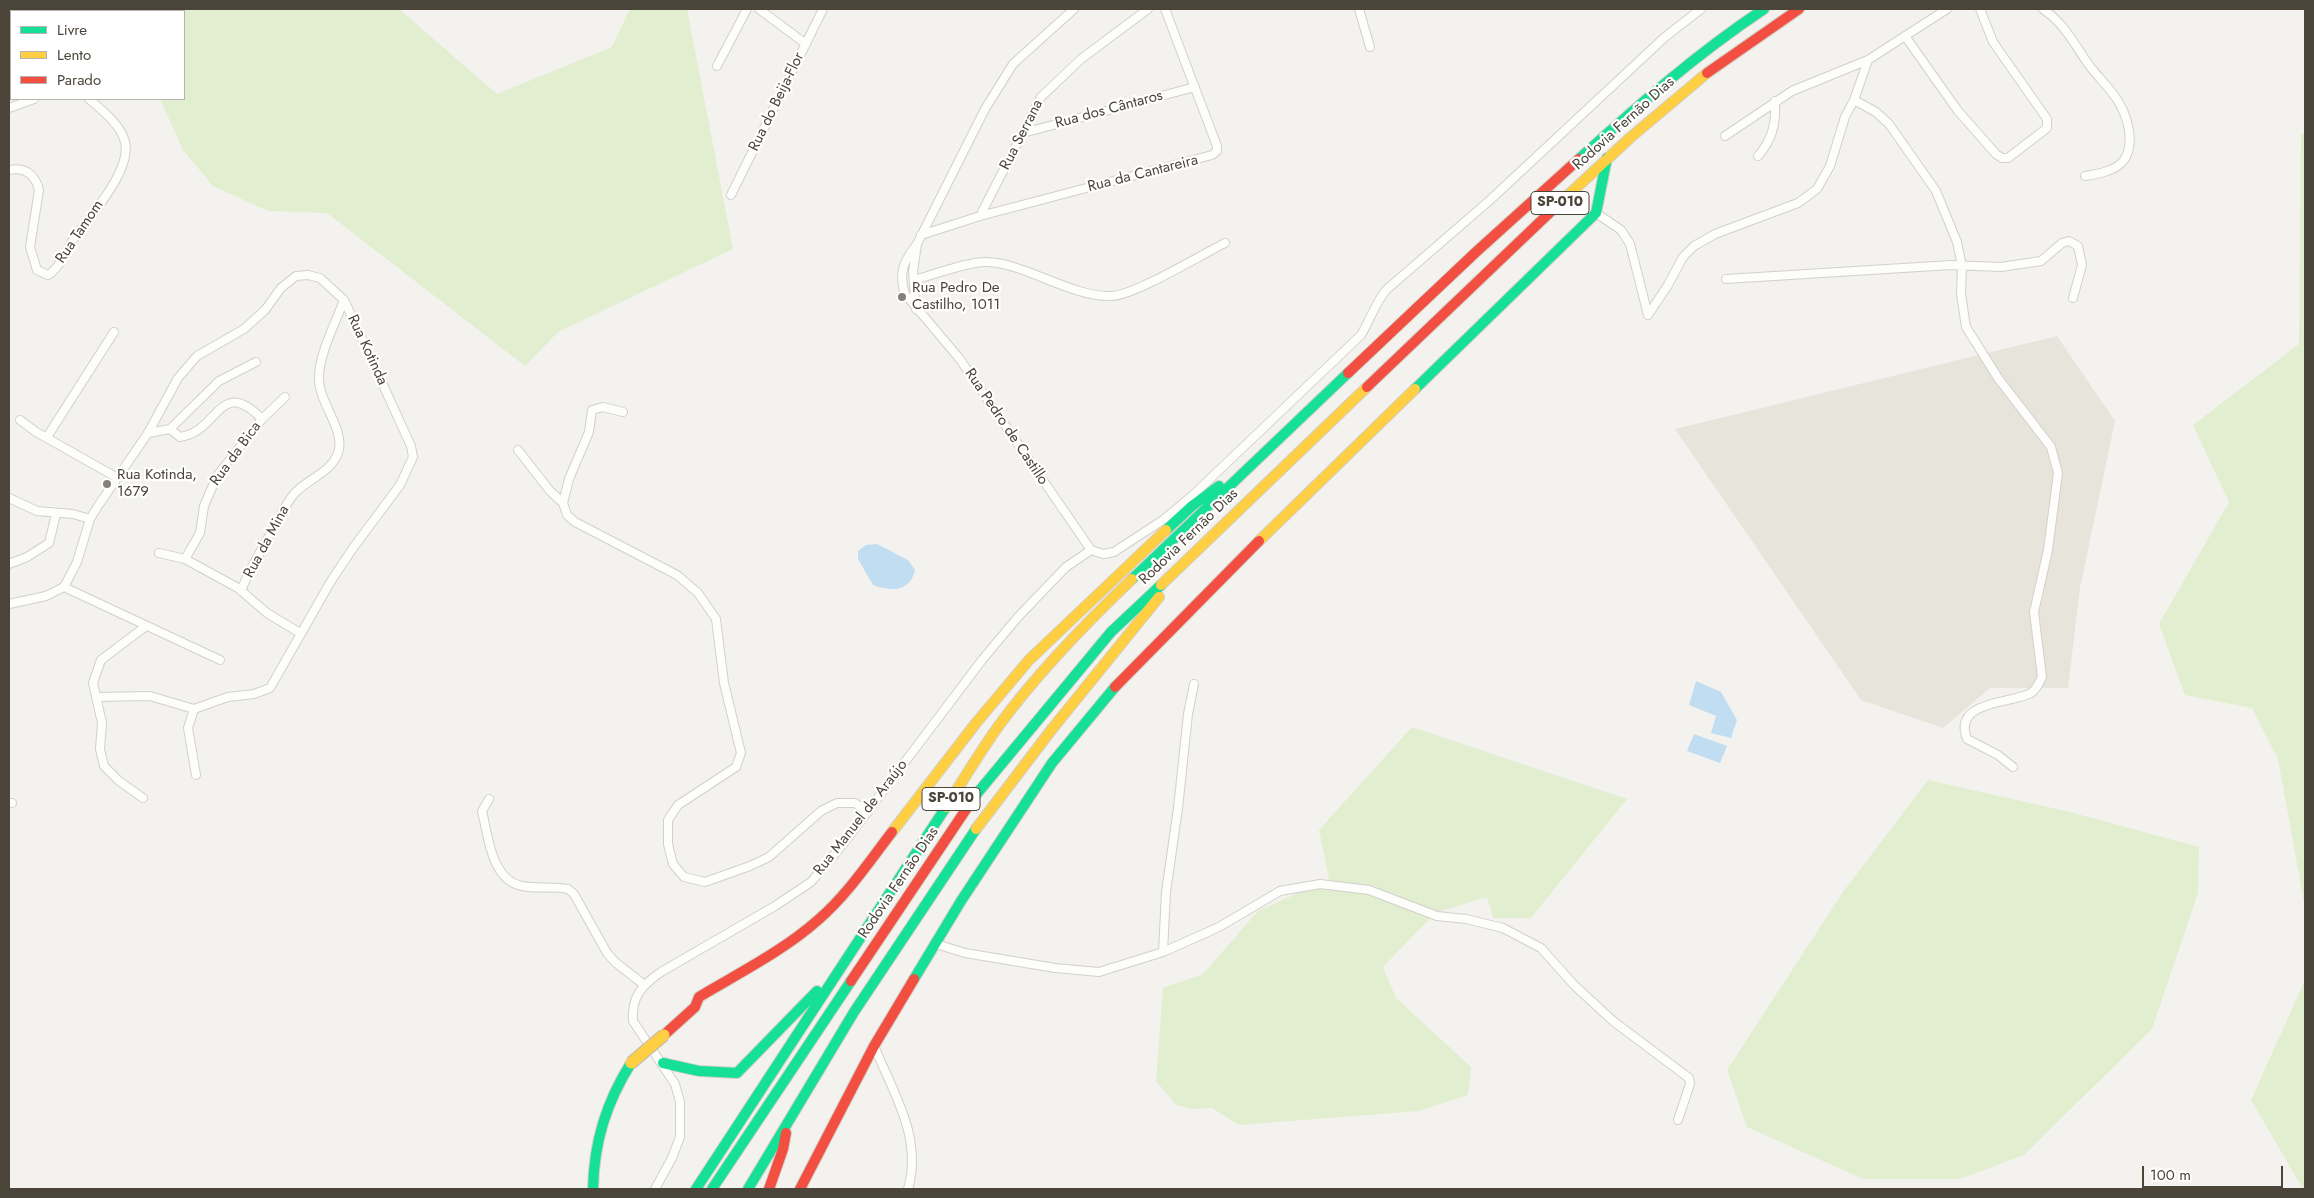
<!DOCTYPE html>
<html>
<head>
<meta charset="utf-8">
<style>
	body { margin:0 }
	#map { position:relative; width:2314px; height:1198px; overflow:hidden; background:#f4f2ee; font-family:Jost,sans-serif }
	canvas { display:block }
	.frame { position:absolute; inset:0; border:10px solid #4b4439; pointer-events:none }
	.legend { position:absolute; left:10px; top:10px; width:175px; height:90px; box-sizing:border-box; background:#fff; border:1px solid #b7b4b0; margin:0; padding:6px 9px; list-style:none; font-size:15px; color:#4b4439 }
	.legend li { display:flex; align-items:center; gap:10px; height:25px }
	.legend b { width:25px; border:1px solid #b7b4b0 }
	.scale { position:absolute; left:2142px; top:1166px; width:141px; height:22px; box-sizing:border-box; border:2px solid #4b4439; border-top:0; padding-left:6px; font-size:15px; line-height:18px; white-space:nowrap; color:#4b4439; -webkit-text-stroke:4px #fff; paint-order:stroke }
</style>
</head>
<body>
<div id="map">
<canvas width="2314" height="1198"></canvas>
<div class="frame"></div>
<ul class="legend">
<li><b style="height:6px;background:#16e098"></b>Livre</li>
<li><b style="height:6px;background:#ffcf43"></b>Lento</li>
<li><b style="height:6px;background:#f24e42"></b>Parado</li>
</ul>
<div class="scale">100 m</div>
</div>
<script>
const context = document.querySelector('canvas').getContext('2d');
context.lineJoin = 'round';
function fill(path, color) {
  context.fillStyle = color;
  context.fill(path, 'evenodd');
}
function strokePath(path, color, width, dash) {
  context.strokeStyle = color;
  context.lineWidth = width;
  context.lineCap = dash ? 'butt' : 'round';
  context.setLineDash(dash || []);
  context.stroke(path);
}
function label(font, color, halo, rows, align = 'center') {
  context.font = font + ' Jost,sans-serif';
  context.lineWidth = 4.5;
  context.setLineDash([]);
  context.textBaseline = 'middle';
  context.strokeStyle = halo;
  context.fillStyle = color;
  for (const [text, x, y, turn = 0] of rows) {
    context.save();
    context.translate(x, y);
    context.rotate((+turn || 0) * Math.PI / 180);
    context.textAlign = isNaN(turn) ? turn : align;
    if (halo) context.strokeText(text, 0, 0);
    context.fillText(text, 0, 0);
    context.restore();
  }
}
fill(new Path2D(`
	M2057,336L2115,421L2080,588L2068,688H1990L1943,728L1861,700L1675,429Z`), '#e7e4dc');
fill(new Path2D(`
	M105,9H399L497,94L612,47L630,9H687L733,249L558,332L525,366L327,213L268,211L213,186L183,150L160,99H184V11H104Z
	M2301,133L2305,134V908L2278,759L2252,708L2185,695L2159,624L2229,502L2193,425L2299,344Z
	M1412,727L1627,799L1531,918H1493L1487,897L1435,913L1383,967L1396,998L1471,1067L1468,1095L1419,1111L1239,1125L1212,1108L1193,1109L1176,1105L1156,1081L1163,988L1203,974L1258,911L1329,879L1319,830Z
	M1928,780L2070,812L2199,847L2198,893L2152,1029L2024,1155L1960,1179H1863L1747,1127L1727,1070L1843,892Z
	M2305,980V1189H2303L2251,1100Z`), '#e1eecf');
fill(new Path2D(`
	M877,544L908,560L915,570C910,592 891,592 873,585L858,559V551L866,545Z
	M1696,681L1721,692L1737,720L1731,738L1711,733L1716,716L1689,705Z
	M1694,734L1727,746L1720,763L1687,751Z`), '#c0ddf1');
const street = new Path2D(`
	M759,9L806,44
	M1359,9L1370,47
	M2043,9C2065,24 2074,44 2089,65C2097,76 2108,86 2116,98C2127,114 2136,142 2124,160C2116,171 2098,174 2085,176
	M47,11L49,9
	M9,31L11,30
	M1905,36L1958,111L1996,154L2002,158H2008L2047,128V119L1993,42L1980,9
	M717,66L747,9
	M1854,100L1876,112L1889,124L1936,191L1957,242L1962,266L1961,294L1966,327L1998,378L2051,447L2058,473L2048,550L2034,612L2042,677C2039,683 2037,689 2031,693C2012,704 1952,700 1967,739L1998,755L2013,767
	M9,108L34,99
	M1023,133L1195,87
	M1725,136L1792,91L1868,60L1947,9
	M1758,156C1773,139 1776,123 1775,101
	M9,170C25,167 35,174 39,190L30,247L37,270L48,275C60,268 66,250 74,238C90,217 132,170 125,142C121,125 102,110 89,99
	M731,195L823,9
	M1596,213L1621,230L1630,244L1648,315
	M980,216L1041,97L1081,59L1148,9
	M921,235L980,216L1212,155L1217,151V146L1165,9
	M917,244C904,261 898,272 905,294L959,358L1091,550
	M1726,279L1951,265L2001,267L2041,261L2062,243L2069,241L2078,246L2082,265L2073,298
	M914,280C933,275 969,261 987,262C1025,263 1073,298 1112,296C1135,295 1201,255 1225,243
	M916,309L913,272L917,244L985,109L1013,64L1074,9
	M1648,315L1668,285L1683,257L1694,246L1715,234L1798,203L1817,189L1830,166L1845,117L1854,100L1868,60
	M262,419L285,397
	M20,420L36,432L116,477
	M170,429L219,381L256,362
	M148,433L170,429L180,437C219,432 219,375 262,419L217,476L204,506L200,533L185,559L238,588L267,613L300,633
	M47,437L114,332
	M518,450L550,491L563,503L567,515L575,522L677,575L698,593L716,619L724,683L741,753L736,767L678,805L668,820V844L673,864L684,877L705,882L750,866L769,857L821,811L837,803H855L868,812
	M9,498L37,511L73,514L90,519
	M563,503L569,479L589,432L592,410L603,407L623,412
	M1091,550L1103,554L1114,552L1163,520L1193,495L1361,335C1370,320 1375,304 1386,290L1489,201L1665,37L1701,9
	M159,553L185,559
	M9,564L27,557L49,543L56,514
	M64,587L220,660
	M241,591C249,570 260,552 271,533C279,520 284,506 294,494C308,478 330,474 338,453C346,429 318,403 319,377C319,354 336,322 344,300
	M9,604L46,596L64,587L77,562L90,519L98,506L148,433L178,378L197,356L244,329L265,310L281,288L296,276L308,275L320,278L344,300L351,315L411,446L413,457L400,485L353,548L331,581L270,688L254,694L228,697L194,709L150,696L96,697
	M194,709L188,728L196,775
	M143,798L119,781L104,766L100,749L102,723L93,683L101,660L146,626
	M489,799L482,811C488,835 491,880 522,886C537,889 553,886 568,889L574,894L607,953L615,962L643,984
	M9,803H12
	M936,944L965,953L1055,968L1099,972L1163,952L1219,927L1280,891L1320,884L1369,890L1437,916L1466,919L1503,928L1541,948L1574,985L1613,1021L1689,1078L1690,1084L1678,1120
	M1163,952L1166,892L1178,808L1188,714L1194,684
	M874,1046C893,1092 923,1138 908,1189
	M655,1189L672,1158L680,1137V1102L675,1084L633,1021C631,997 642,985 661,972L775,906L811,882L843,844L982,660L1018,617L1066,567L1091,550`);
const fast = new Path2D(`
	M1579,159C1640,104 1695,55 1764,9
	M1415,389L1596,213L1607,158
	M1166,530L1192,506L1219,486
	M1132,579L1348,373
	M975,796L1111,632L1161,585
	M914,979L961,901L1052,763L1115,687
	M663,1063L699,1071L737,1073L817,991
	M593,1189C594,1142 606,1103 631,1063
	M696,1189L946,807
	M712,1189L851,981
	M748,1189L854,1012L976,829`);
const slow = new Path2D(`
	M1564,199L1631,137L1707,73
	M1259,541L1415,389
	M1161,585L1367,387
	M946,807C964,779 981,750 1000,724C1039,671 1085,624 1132,579
	M976,829L1052,729L1159,597
	M892,832L976,723L1029,660L1166,530`);
const jam = new Path2D(`
	M1707,73L1799,9
	M1348,373L1476,252L1579,159
	M1367,387L1564,199
	M1115,687L1259,541
	M851,981L975,796
	M664,1035L695,1007L699,997C739,973 783,951 818,920C847,895 869,862 892,832
	M769,1189L783,1149L786,1133
	M800,1189L874,1046L914,979`);
strokePath(street, '#d2d0cb', 10);
strokePath(fast, '#d3cfc5', 12);
strokePath(slow, '#d3cfc5', 12);
strokePath(jam, '#d3cfc5', 12);
strokePath(street, '#fdfdfc', 8);
strokePath(fast, '#16e098', 10);
strokePath(slow, '#ffcf43', 10);
strokePath(jam, '#f24e42', 10);
const slowBridge = new Path2D(`
	M631,1063L664,1035`);
strokePath(slowBridge, '#ccbfa9', 14, []);
strokePath(slowBridge, '#ffcf43', 11);
for (const [x, y, r, color] of [
	[902,297,5,"#868178"],
	[107,484,5,"#868178"]
]) {
  const dot = new Path2D();
  dot.arc(x, y, r, 0, 2 * Math.PI);
  context.fillStyle = color;
  context.fill(dot);
  strokePath(dot, '#fff', 2);
}
for (const [x, y, w] of [
	[1560,203,58],
	[951,799,58]
]) {
  const box = new Path2D();
  box.roundRect(x - w / 2, y - 11.5, w, 23, 4);
  context.fillStyle = '#fff';
  context.fill(box);
  strokePath(box, '#4b4439', 1);
}
label('bold 14px', '#4b4439', null, [
	["SP-010",1560,203],
	["SP-010",951,799]
]);
label('15px', '#4b4439', '#fff', [
	["Rua do Beija-Flor",777,102,-64],
	["Rua dos Cântaros",1109,110,-15],
	["Rodovia Fernão Dias",1624,124,-42],
	["Rua Serrana",1022,135,-63],
	["Rua da Cantareira",1143,174,-14],
	["Rua Tamom",80,232,-56],
	["Rua Kotinda",367,350,65],
	["Rua Pedro de Castillo",1006,427,56],
	["Rua da Bica",236,454,-54],
	["Rodovia Fernão Dias",1189,537,-44],
	["Rua da Mina",267,542,-62],
	["Rua Manuel de Araújo",861,818,-52],
	["Rodovia Fernão Dias",899,883,-56]
]);
label('15px', '#4b4439', '#fff', [
	["Rua Pedro De",912,288],
	["Castilho, 1011",912,305],
	["Rua Kotinda,",117,475],
	["1679",117,492]
], 'left');
</script>
</body>
</html>
